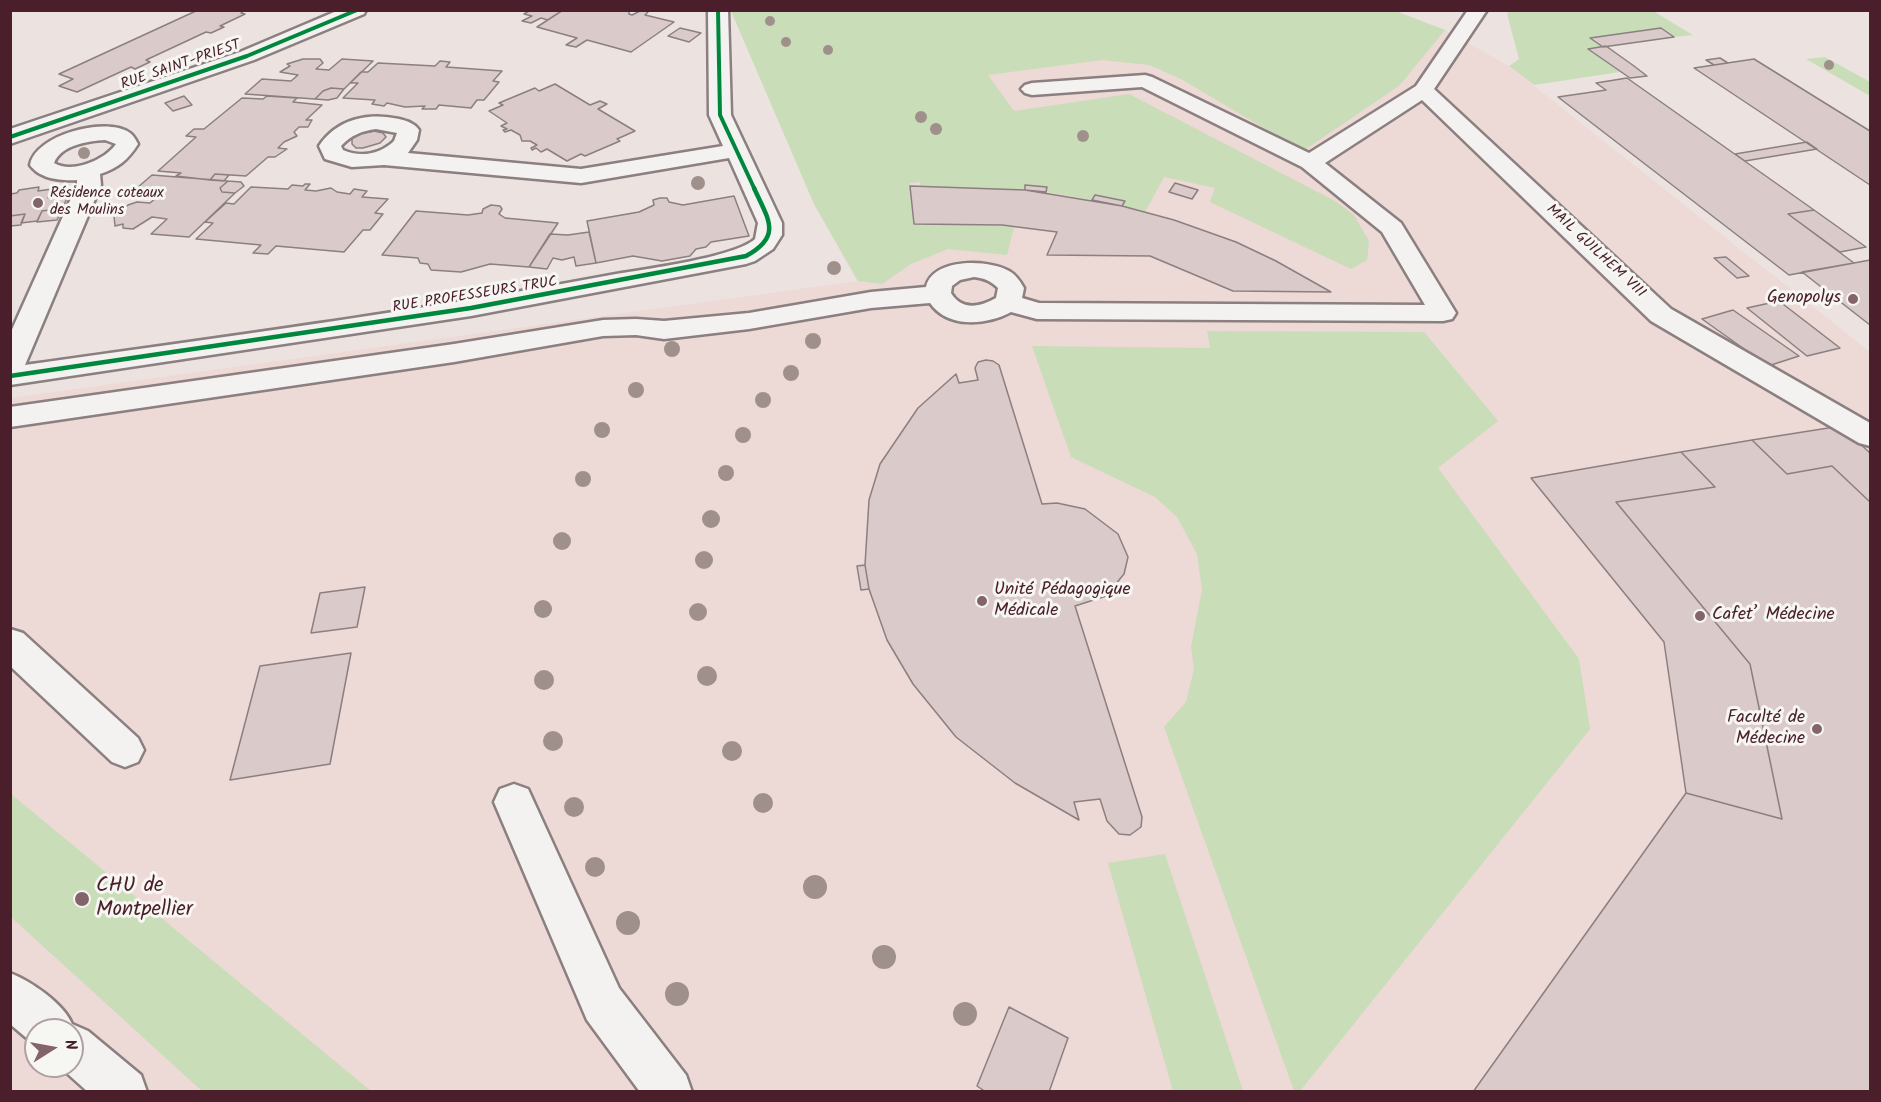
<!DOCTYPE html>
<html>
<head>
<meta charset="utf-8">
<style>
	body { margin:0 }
	#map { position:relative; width:1881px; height:1102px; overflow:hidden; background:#ece3e1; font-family:Kalam,sans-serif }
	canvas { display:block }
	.frame { position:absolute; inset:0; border:12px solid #4a1f2b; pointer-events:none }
	.north { position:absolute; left:24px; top:1018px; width:60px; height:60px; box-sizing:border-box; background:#f6f6f2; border:2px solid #b1a0a2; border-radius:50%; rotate:79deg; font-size:16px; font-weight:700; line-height:24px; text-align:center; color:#4a1f2b }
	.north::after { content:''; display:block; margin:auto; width:21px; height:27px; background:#83646b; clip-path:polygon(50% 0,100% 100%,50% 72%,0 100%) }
</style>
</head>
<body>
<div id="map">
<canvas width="1881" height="1102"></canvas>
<div class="frame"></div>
<div class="north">N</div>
</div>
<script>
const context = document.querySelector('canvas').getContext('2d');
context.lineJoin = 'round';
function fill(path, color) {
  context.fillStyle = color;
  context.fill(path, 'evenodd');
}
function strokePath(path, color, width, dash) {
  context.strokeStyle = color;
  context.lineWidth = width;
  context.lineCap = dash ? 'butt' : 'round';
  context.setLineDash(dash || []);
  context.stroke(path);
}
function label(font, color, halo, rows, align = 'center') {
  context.font = font + ' Kalam,sans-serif';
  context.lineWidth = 6;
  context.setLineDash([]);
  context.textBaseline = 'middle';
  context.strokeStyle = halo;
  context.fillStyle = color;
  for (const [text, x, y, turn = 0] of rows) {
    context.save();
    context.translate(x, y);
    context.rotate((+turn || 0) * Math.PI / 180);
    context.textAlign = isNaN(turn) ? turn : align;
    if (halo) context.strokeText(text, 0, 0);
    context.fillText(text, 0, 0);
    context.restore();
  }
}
fill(new Path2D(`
	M1393,10L1445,30L1509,66L1870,352V1091H11L10,398L857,281L814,204L731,11ZM36,1030H72V1066H36Z`), '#edd9d5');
fill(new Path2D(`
	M1393,10L1445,30L1399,86L1303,151L1181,79L1149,65L1102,60L988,75L1014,111L1129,94L1335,201L1354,215L1369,241L1367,260L1351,269L1210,202L1215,188L1164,177L1145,212L1122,206L1125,201L1095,195L1092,200L1046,192L1025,185V190L920,186V182L910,183L914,223H960L1014,227L1007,255L948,249L911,264L882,284L858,281L814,204L731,11Z
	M1510,10L1653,11L1693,35L1674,37L1661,29L1591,38L1603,47L1588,49L1620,72L1534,85L1509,66L1519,59L1507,14Z
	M1825,57L1870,82V96L1806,59Z
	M1207,331L1424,332L1498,421L1438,468L1579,659L1590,729L1300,1091H1294L1164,727L1186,702L1194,669L1191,647L1202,590L1197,554L1177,517L1155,497L1071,457L1032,346L1210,348Z
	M11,794L371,1091H202L11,917Z
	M1165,854L1243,1091H1173L1108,863Z`), '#c9ddb8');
const building = new Path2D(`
	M198,10H245L241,13L245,14L220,26L224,27L211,33L206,32L146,60L150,62L135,69L131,67L77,92L59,86L73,79L59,74Z
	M527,10H563L548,20L541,18L531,23L522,21L532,16L524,14L529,11Z
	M563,10H629V14L632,15L642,10L648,12L645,15L674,22L631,52L587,40L576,47L566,45L577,38L537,27Z
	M680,28L701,33L689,42L668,36Z
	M1661,28L1674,37L1603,47L1590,38Z
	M1606,46L1634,66L1647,76L1630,78L1588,49Z
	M1720,58L1728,63L1714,65L1706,60Z
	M303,59H320L323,63L316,69L329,70L342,59L373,61L344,89L331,88L323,91L315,99L245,94L262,79L291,81L298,75L280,72L290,66L287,64Z
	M1754,59L1870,131V185L1694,68Z
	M440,61L450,62L446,67L502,71L493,81L499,82L484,100H477L471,108L439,105L436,109H422L425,106L405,107L387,103L384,106L372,104L375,100L343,98L358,83H350L361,72H368L378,63L435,66Z
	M1627,78L1814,210L1788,214L1854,263L1789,275L1558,97L1606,90L1596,83Z
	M555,84L590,105L600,101L607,104L598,109L635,131L617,139L620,141L585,156L581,154L567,161L547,149L541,152L536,148L532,150L531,148L537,145L530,141H522L520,135L511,130L505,132L503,130L507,129L501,126L507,123L489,111L503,105L499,103L535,88L539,91Z
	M331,88L344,89L337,98L328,100L315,99L323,91Z
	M184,96L192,105L173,111L165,103Z
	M267,96L297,98L293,102L322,105L306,120H312L308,127H299L294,132L297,136L284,142L278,148L287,149L275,157H268L246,176L215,174L210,180L176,176L181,173L158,171L196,137L186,136L194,129H204L242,98L263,99Z
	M374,131L383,133L386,137L380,143L363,148H356L352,144V138L359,134Z
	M1807,142L1817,149L1745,161L1735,154Z
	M215,174L229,175L224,181L210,180Z
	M152,175L228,181L220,188L222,192L235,193L189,237L151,234L167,219L152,217L133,229L123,228V224L115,226L114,216L121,214V211L128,205L137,202L150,203L157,197L130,194Z
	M228,181L241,182L244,186L235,193L222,192L220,188Z
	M1175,183L1198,190L1192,199L1169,192Z
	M305,184H310L305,190L316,191L331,188L337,192L350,194L354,189L367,191L362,197L388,199L375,213L383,214L370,230H363L344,252L276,246L268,254L253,253L261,245L196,239L213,223L205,222L226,203L234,204L251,187L288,189L292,185L303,186Z
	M1025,185L1047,187L1046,192L1025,190Z
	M910,186L1025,190L1122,206L1174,220L1236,242L1276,261L1331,292L1233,291L1150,256L1047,255L1057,232L1002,225L914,224Z
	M39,187L38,191L52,189L48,198L68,195L63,208L42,211L37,221L21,223L25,214L10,216V194L17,193L19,190Z
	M1095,195L1125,201L1122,206L1092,200Z
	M734,196L749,236L711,242L706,247L696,249L690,256L662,261L633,256L596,263L587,221L639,212L654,205L653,200L660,198H667L669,202L683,205Z
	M491,205L500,206L502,209L499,214L505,218L558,223L529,267L490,264L461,272L431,270L428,264L420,263L418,258L382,255L416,211L468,215L482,213L483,209Z
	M63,208L57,220L37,222L42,211Z
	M1814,210L1866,247L1840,252L1788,214Z
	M25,214L21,225L10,226V216Z
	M589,232L596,263L576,266L574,257L562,260L553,258L547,269L529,267L550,234L568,235Z
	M1726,257L1749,276L1737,278L1714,258Z
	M1870,260V325L1802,272L1854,263Z
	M1779,301L1840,348L1807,356L1747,308Z
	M1733,310L1799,356L1768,366L1702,319Z
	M986,360L993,361L999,365L1042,504L1057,503L1085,509L1118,534L1128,557L1124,574L1106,596L1075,606L1142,817L1141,827L1130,835L1119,834L1107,821L1100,799L1074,802L1079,820L1015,783L956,737L913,684L887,640L869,589L865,565L869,500L880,464L918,408L956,374L959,383L978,380L975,368L978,362Z
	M1841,426L1870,453V502L1832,466L1787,474L1752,440Z
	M1752,440L1787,474L1832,466L1870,502V1092H1473L1686,793L1782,819L1750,664L1616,502L1715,487L1681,452Z
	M1681,452L1715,487L1616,502L1750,664L1782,819L1686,793L1664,642L1531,478Z
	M865,565L869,589L861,590L857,566Z
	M365,587L357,627L311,633L320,593Z
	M351,653L330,764L230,780L260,666Z
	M1009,1007L1068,1038L1049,1092H986L977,1086Z`);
fill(building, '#dbcaca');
strokePath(building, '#8b7f80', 1.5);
const minor = new Path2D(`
	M339,10H366L364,14L254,60L10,144V129L240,52Z
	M708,10H728L731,115L782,223V235L773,249L755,261L746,264L471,316L10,385V334L77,185V180C61,181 40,179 30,165C35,135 106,116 130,133C133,135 136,140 138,144C128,160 118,168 100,174L101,185L25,365C223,337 420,311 616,274C647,269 735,257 755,239L758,223L729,158L581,183L384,165L352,167L325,159L319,146C337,119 368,112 399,119C407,121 414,123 419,130L417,140L408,153L581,169L723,146L709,115ZM376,129L397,133L394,141C381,154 360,158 343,150L341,146C351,135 362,131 376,129ZM105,140L116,144C105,160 72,174 54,163C61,145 88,141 105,140Z
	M1468,10H1487L1434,89L1671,309L1870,423V446L1859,443L1651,321L1422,100L1325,163L1401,223L1456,313L1452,319L1443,321L1037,319L1011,312C987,325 948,329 930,303L871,308L749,329L664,339L636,335L603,336L454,362L10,427V407L454,344L603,320L636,319L664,321L749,313L871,292L926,287C932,258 988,259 1009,271C1016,275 1020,281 1024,288L1022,298L1039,303L1425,305L1382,232L1302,167L1142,87L1032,95L1025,93L1021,89L1025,85L1032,83L1145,75L1152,77L1309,153L1416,86ZM974,277C984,278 991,281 998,288L996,298C980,307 962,311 951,293L952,286L960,280Z
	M10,629L23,633L138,738L144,750L138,762L125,767L112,762L10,666Z
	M514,784L528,789L619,988L686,1075L692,1092H640L587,1020L494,802L500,789Z
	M10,973C31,981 64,1004 72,1024L88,1031L141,1075L147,1092H88L59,1066H72V1030H36V1046L10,1024Z`);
strokePath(minor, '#8b7f80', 5);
fill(minor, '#f4f2f0');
strokePath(new Path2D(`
	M718,10L720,115L755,190
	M10,137L247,56L357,10`), '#00873e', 4);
strokePath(new Path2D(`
	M10,376L471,308L746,256C783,236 768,219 754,188`), '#00873e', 4.5);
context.fillStyle = '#a0908c';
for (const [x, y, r] of [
	[770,21,5],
	[786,42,5],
	[828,50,5],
	[1829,65,5],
	[921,117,6],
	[936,129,6],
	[1083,136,6],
	[84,153,6],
	[698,183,7],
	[834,268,7],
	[813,341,8],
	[672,349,8],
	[791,373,8],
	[636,390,8],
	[763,400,8],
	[602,430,8],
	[743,435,8],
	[726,473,8],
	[583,479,8],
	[711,519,9],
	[562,541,9],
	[704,560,9],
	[543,609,9],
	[698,612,9],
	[707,676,10],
	[544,680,10],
	[553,741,10],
	[732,751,10],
	[763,803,10],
	[574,807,10],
	[595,867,10],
	[815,887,12],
	[628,923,12],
	[884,957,12],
	[677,994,12],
	[965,1014,12]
]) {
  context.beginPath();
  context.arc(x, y, r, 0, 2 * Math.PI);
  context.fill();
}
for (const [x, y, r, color] of [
	[38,203,6,"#83646b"],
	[1853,299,6,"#83646b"],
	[982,601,6,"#83646b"],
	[1700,616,6,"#83646b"],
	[1817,729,6,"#83646b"],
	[82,899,8,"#83646b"]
]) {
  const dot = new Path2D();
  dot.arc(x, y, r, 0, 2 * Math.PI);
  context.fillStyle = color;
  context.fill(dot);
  strokePath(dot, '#f6f6f2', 2);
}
label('15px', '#4a1f2b', '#f6f6f2', [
	["RUE SAINT-PRIEST",181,66,-19],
	["MAIL GUILHEM VIII",1595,252,43],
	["RUE PROFESSEURS TRUC",475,296,-9]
]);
label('15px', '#4a1f2b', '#f6f6f2', [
	["Résidence coteaux",50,194],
	["des Moulins",50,211]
], 'left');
label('18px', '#4a1f2b', '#f6f6f2', [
	["Genopolys",1841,299],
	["Unité Pédagogique",994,591,"left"],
	["Médicale",994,612,"left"],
	["Cafet’ Médecine",1712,616,"left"],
	["Faculté de",1805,719],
	["Médecine",1805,740]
], 'right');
label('21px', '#4a1f2b', '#f6f6f2', [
	["CHU de",96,887],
	["Montpellier",96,911]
], 'left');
</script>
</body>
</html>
